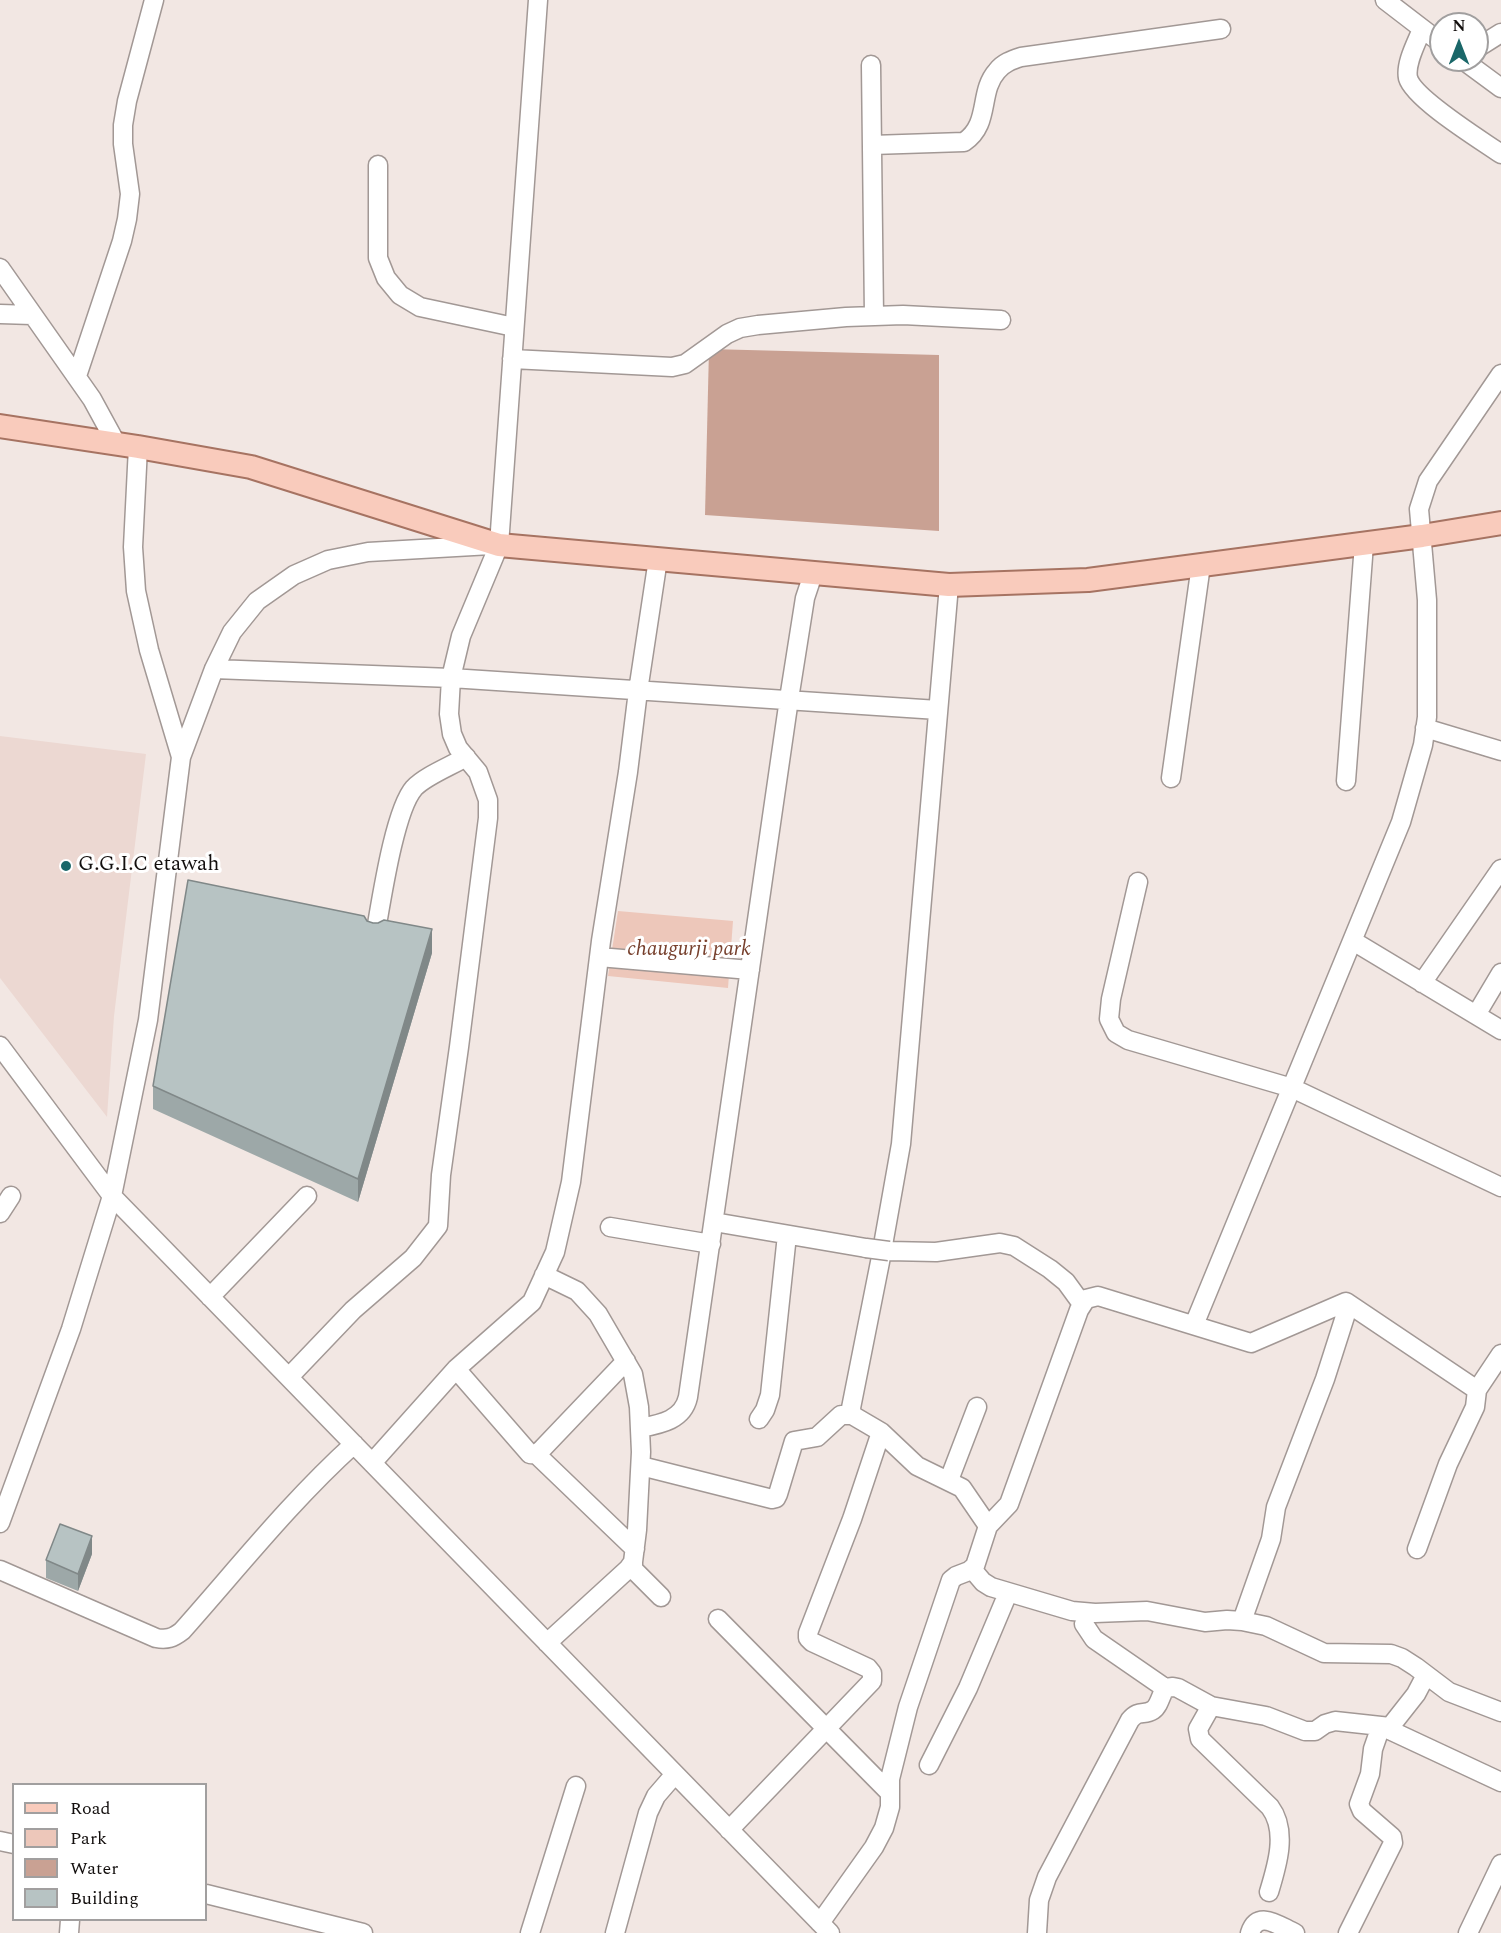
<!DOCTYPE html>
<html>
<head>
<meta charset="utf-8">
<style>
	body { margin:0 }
	#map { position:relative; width:1501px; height:1933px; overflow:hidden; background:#f2e7e3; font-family:Spectral,serif }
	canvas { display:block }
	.legend { position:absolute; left:12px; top:1783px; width:195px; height:138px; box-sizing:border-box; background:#fff; border:2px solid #a19f9f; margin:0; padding:8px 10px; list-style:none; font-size:18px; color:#130f0e }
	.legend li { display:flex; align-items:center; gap:12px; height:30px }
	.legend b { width:30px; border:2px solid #a19f9f }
	.north { position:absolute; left:1429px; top:12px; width:60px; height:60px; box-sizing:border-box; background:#fff; border:2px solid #a19f9f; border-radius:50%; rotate:0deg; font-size:16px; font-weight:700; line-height:24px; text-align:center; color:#130f0e }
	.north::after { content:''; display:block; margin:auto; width:21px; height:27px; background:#1a6769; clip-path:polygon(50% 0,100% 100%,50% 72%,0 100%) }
</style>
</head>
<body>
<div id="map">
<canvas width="1501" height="1933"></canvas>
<ul class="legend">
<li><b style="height:8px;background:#f9cbbc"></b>Road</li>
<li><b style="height:16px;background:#edc7ba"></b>Park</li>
<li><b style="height:16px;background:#c9a193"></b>Water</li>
<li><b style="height:16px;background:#b7c3c3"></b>Building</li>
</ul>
<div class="north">N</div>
</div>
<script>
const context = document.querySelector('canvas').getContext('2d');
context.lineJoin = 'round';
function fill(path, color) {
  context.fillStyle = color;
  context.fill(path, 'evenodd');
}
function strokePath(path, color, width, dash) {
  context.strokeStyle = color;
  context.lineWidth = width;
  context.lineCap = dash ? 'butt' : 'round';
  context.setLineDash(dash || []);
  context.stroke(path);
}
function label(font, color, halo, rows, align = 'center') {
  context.font = font + ' Spectral,serif';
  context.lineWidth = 6;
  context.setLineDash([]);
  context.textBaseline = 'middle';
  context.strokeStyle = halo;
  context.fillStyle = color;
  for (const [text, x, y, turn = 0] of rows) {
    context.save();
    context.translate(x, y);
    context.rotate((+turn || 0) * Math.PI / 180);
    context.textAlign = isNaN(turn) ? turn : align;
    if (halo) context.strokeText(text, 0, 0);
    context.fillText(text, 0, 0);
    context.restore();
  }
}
fill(new Path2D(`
	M0,736L146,754L114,1016L107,1117L0,978Z`), '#ecd8d2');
fill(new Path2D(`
	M618,911L733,921L728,988L608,976Z`), '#edc7ba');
fill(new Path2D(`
	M709,349L939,355V531L705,515Z`), '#c9a193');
const minor = new Path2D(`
	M1385,0L1441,43
	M1422,29C1417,42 1405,63 1408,78C1414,99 1481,140 1501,154
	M1477,48L1501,33
	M1463,60L1501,88
	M871,65L874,316
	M872,145L964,142C991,124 978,92 997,71C1003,63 1012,60 1021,57L1221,29
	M378,165V258L386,278L400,295L420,307L514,327
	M0,268L92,399L116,443
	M0,314L32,315
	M512,359L672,367L685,364L727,334L740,328L758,325L846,317L903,315L1001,320
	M77,376L122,241L127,219L130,194L123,144V125L127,101L154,0
	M138,447L133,547L136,591L149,650L181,757
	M214,669L451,678L938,710
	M1425,728L1501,751
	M1171,778L1201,565
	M1346,781L1364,544
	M1138,882L1111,999L1109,1019L1116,1033L1128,1040L1292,1088L1501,1187
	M375,936C381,903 394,811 414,788C425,776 451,766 466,757
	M1353,941L1501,1030
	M599,957L750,970
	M1422,983L1501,869
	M1476,1015L1501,973
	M0,1046L112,1196L830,1933
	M0,1213L11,1196
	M714,1222L866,1248
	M610,1227L711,1244
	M889,1251L936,1252L1000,1243L1014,1246L1050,1269L1066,1282L1082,1304
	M544,1275L577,1291L598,1314L633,1374L639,1407L641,1452L637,1530L633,1562L628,1569L547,1643
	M210,1297L307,1196
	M1194,1325L1401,822L1423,745L1427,717V600L1419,509L1428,481L1501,374
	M456,1369L530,1454C536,1455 539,1452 543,1448L626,1361
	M289,1377L353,1310L413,1258L438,1226L441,1175L459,1047L488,818V800L478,772L458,748L452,734L449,714L451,678L461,636L499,545L538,0
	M852,1415L851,1408L880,1262L901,1144L949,585
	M759,1419L765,1410L770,1395L787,1235
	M640,1428C661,1424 683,1420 688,1397L789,699L805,598L813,574
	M536,1454L635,1549
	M372,1463L456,1369L532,1302L555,1252L571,1182L601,941L628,772L638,691L658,559
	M641,1466L772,1499L776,1498L778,1494L794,1441L817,1437L841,1415H852L881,1432L917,1466L962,1488L988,1526
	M949,1480L977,1407
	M0,1523L71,1329L112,1196L148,1020L181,757L214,669L232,632L257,601L294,575L328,560L368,552L491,545
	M1417,1549L1448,1464L1475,1407L1477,1390
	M633,1562V1569L661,1597
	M972,1569L983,1582L991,1587L1072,1611L1095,1613L1147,1611L1205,1622L1227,1620L1242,1621L1266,1626L1324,1653L1391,1654L1402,1658L1416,1667L1449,1692L1501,1712
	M0,1570L156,1638C167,1640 173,1638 182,1631C238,1568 291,1501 354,1444
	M718,1619L890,1793
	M1242,1621L1271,1539L1276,1507L1325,1379L1349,1304
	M1084,1624L1094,1639L1165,1688
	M1211,1706L1198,1729L1200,1739L1270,1807C1288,1831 1277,1866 1269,1892
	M929,1765L968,1688L1008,1593
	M729,1830L872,1681V1673L868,1668L812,1642L808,1638V1633L852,1519L881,1432
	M0,1841L14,1844
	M206,1894L363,1933
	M820,1923L874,1847L884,1828L890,1807V1779L908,1707L951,1580L956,1576L969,1571L975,1566L988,1526L1009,1504L1079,1310L1086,1299L1098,1296L1251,1343L1346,1302L1477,1390L1501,1354
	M69,1933L70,1920
	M530,1933L576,1786
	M615,1933L648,1813L656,1796L675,1774
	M1037,1933L1039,1900L1047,1877L1130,1720C1139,1709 1144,1716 1153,1710C1159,1706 1161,1695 1165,1688L1173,1687L1178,1688L1211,1706L1266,1716L1305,1731H1315L1325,1724L1335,1721L1390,1727L1416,1694L1426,1675
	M1250,1933C1258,1909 1279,1926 1295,1933
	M1348,1933L1393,1843L1392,1837L1362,1811L1359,1804L1370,1774L1373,1749L1381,1726L1501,1782
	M1468,1933L1501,1864`);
const major = new Path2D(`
	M0,426L138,447L251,467L499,545L949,585L1088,580L1422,536L1501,523`);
strokePath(minor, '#a29895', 21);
strokePath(major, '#a67362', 26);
strokePath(minor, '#fff', 18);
strokePath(major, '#f9cbbc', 22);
const minorBridge = new Path2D(`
	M866,1248L889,1251`);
strokePath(minorBridge, '#a29895', 21, []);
strokePath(minorBridge, '#fff', 18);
fill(new Path2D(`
	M367,921L432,953L358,1202L153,1109V1086Z
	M92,1554L78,1591L46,1578V1560Z`), '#9da8a8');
fill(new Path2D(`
	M432,929V953L358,1202V1179Z
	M92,1536V1554L78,1591V1574Z`), '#808888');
const building = new Path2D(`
	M188,880L364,916L367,921L373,923H378L384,920L432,929L358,1179L153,1086Z
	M60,1524L92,1536L78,1574L46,1560Z`);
fill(building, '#b7c3c3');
strokePath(building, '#808888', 1.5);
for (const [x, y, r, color] of [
	[66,866,6,"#1a6769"]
]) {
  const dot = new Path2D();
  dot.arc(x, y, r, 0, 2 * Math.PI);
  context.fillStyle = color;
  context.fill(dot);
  strokePath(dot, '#fff', 2);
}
label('21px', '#130f0e', '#fff', [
	["G.G.I.C etawah",78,866]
], 'left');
label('italic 21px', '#77402d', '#fff', [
	["chaugurji park",689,951]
]);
</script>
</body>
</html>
